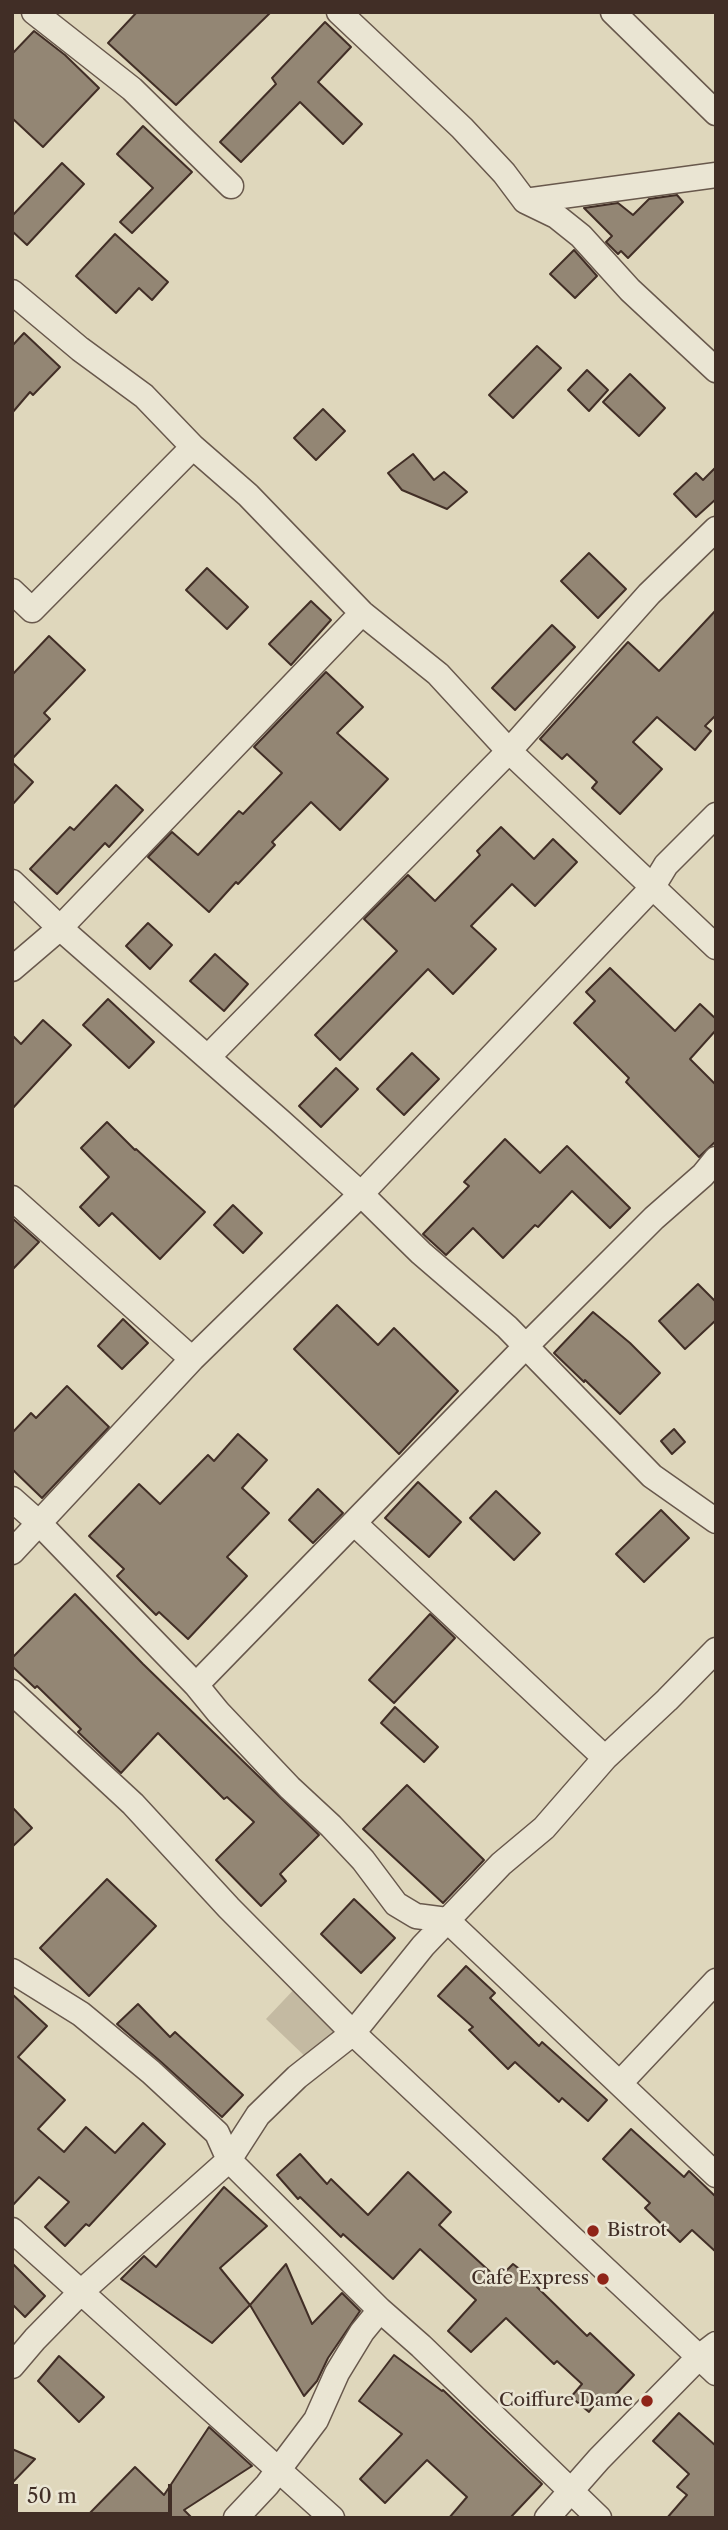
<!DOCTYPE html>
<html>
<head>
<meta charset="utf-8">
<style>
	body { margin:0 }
	#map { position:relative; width:728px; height:2530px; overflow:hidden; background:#dfd7bc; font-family:"Libre Caslon Text",serif }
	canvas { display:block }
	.frame { position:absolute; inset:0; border:14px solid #412e26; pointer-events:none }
	.scale { position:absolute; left:14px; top:2484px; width:158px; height:32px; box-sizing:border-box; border:4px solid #412e26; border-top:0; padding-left:9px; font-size:21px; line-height:24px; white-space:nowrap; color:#412e26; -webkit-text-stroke:5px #eae5d3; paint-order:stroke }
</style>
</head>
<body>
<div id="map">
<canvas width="728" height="2530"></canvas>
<div class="frame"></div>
<div class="scale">50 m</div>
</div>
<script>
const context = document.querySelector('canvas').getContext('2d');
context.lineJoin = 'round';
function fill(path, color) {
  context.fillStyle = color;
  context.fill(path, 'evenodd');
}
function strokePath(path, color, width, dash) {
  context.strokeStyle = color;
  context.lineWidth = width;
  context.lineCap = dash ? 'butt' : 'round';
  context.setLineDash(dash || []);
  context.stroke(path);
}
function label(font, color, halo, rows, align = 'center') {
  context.font = font + ' "Libre Caslon Text",serif';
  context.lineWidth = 5;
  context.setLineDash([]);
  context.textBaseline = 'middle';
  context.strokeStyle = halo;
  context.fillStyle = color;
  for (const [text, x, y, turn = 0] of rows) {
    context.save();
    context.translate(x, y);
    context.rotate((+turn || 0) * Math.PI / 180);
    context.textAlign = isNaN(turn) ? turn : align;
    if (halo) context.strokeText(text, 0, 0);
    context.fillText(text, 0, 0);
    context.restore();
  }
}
fill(new Path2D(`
	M300,1983L346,2028L312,2063L266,2019Z`), '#c4baa2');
const building = new Path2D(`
	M137,12H271L176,105L108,43Z
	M325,22L351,47L318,82L362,124L343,144L300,102L241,162L220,142L276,84L272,78Z
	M34,31L65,55L99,88L43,147L12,118V54Z
	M143,126L192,172L132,233L120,222L153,188L117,154Z
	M62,163L84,184L27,245L12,231V216Z
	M677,195L683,202L628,258L621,251L618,254L606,242L612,236L584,208L618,203L633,215L649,199Z
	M115,234L168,282L152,300L139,288L116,313L76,276Z
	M574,250L597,276L575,298L550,274Z
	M24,333L60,367L33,395L30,392L12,413V346Z
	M537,346L561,368L513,418L489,395Z
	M587,370L608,390L589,411L568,390Z
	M630,374L665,408L639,436L603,402Z
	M323,409L345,431L316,460L294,438Z
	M413,454L434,480L444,472L467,492L447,509L402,490L388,473Z
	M716,467V499L696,517L674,494L696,473L703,480Z
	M589,553L626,589L598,618L561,581Z
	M207,568L248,607L227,629L186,590Z
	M311,601L331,620L291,665L269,644Z
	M716,610V715L705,726L711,731L695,750L657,717L633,742L662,769L620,814L592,788L597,782L567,754L562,759L540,739L628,642L659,671Z
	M552,625L575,647L515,710L492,688Z
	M49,636L85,670L44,713L50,719L12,759V675Z
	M326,672L363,707L337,733L388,779L340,830L311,802L272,842L275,845L238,884L236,882L209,912L148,857L172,832L198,855L239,811L243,814L282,773L254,747Z
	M12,762L33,782L12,805Z
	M116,785L143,810L109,847L105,843L57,894L30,869L70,827L74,830Z
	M501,827L534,859L553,839L577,862L535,906L512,884L471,926L496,949L453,994L428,969L340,1060L315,1035L397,951L364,919L408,875L435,901L480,855L477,851Z
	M148,923L172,945L150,969L126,946Z
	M215,954L248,984L224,1011L190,981Z
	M610,968L675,1031L700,1004L716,1019V1030L690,1059L716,1085V1141L699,1157L626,1082L629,1078L574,1023L595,1001L586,992Z
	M108,999L154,1042L129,1068L83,1025Z
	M43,1020L71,1045L12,1109V1035L21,1044Z
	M412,1053L439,1079L404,1115L377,1089Z
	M336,1068L358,1089L321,1127L299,1106Z
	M107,1122L135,1150L136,1149L205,1212L160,1259L112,1213L99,1226L80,1207L109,1177L81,1148Z
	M505,1139L540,1173L567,1146L630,1208L610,1228L572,1191L538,1227L535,1225L503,1258L473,1228L446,1255L423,1234L469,1186L464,1182Z
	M233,1205L262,1233L243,1253L214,1225Z
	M12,1218L39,1242L12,1270Z
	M698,1284L716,1302V1320L685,1349L659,1321Z
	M337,1305L378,1345L394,1328L458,1391L399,1454L294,1349Z
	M593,1312L630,1343L660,1373L620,1414L585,1380L584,1382L554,1353Z
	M123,1319L148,1343L122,1369L98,1346Z
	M67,1386L109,1427L42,1498L12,1469V1433L31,1413L36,1418Z
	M674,1429L685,1442L672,1454L661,1441Z
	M238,1434L267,1460L242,1488L269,1513L227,1557L247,1576L188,1639L159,1612L156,1615L117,1576L124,1569L89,1536L139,1484L160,1504L208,1455L214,1461Z
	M418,1482L461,1522L429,1557L385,1518Z
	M318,1489L343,1513L313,1543L289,1520Z
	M496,1491L540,1533L514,1560L470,1518Z
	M661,1510L689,1538L644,1582L616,1554Z
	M75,1594L143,1664L319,1835L280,1874L286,1881L261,1906L216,1860L254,1822L227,1797L224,1799L158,1733L121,1773L78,1732L81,1729L37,1686L35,1688L12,1666V1658Z
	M430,1614L455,1638L394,1703L369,1680Z
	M395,1707L438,1747L424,1762L381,1723Z
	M407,1785L484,1860L443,1903L363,1829Z
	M12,1807L32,1828L12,1847Z
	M107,1879L156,1926L89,1996L40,1948Z
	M354,1899L395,1938L361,1973L321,1934Z
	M466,1966L495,1993L490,1998L539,2046L542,2042L607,2100L588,2121L562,2098L559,2102L515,2062L508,2069L469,2030L473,2027L438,1996Z
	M12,1994L47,2026L18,2057L65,2100L38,2129L64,2152L86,2127L115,2153L143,2123L165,2144L89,2226L86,2224L65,2246L45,2227L69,2202L39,2177L12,2206Z
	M138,2004L170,2037L175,2032L243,2095L222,2117L160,2061L117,2024Z
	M631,2129L684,2177L689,2171L716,2197V2252L692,2230L680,2242L645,2208L650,2203L603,2159Z
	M300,2154L327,2184L331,2179L368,2215L408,2172L451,2212L439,2225L498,2279L513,2264L539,2284L537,2287L587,2336L590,2333L634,2375L605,2406L598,2400L589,2412L571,2397L582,2384L557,2361L554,2364L506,2318L471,2352L448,2331L476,2300L420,2249L393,2279L343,2234L341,2237L300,2197L298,2199L277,2175Z
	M224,2187L267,2226L220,2268L250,2305L212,2343L121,2279L144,2256L156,2267Z
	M12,2263L45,2296L25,2317L12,2304Z
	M286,2264L312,2324L342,2293L360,2311L328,2358L317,2381L304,2396L250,2305Z
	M394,2355L442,2391L443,2390L542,2484L510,2518H449L467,2497L427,2460L385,2503L360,2479L402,2434L359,2401Z
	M59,2356L104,2397L79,2422L38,2381Z
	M679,2413L716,2446V2518H667L687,2495L677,2487L689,2474L653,2441Z
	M209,2427L252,2466L184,2510L192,2518H85L135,2467L164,2495Z
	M12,2449L35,2459L12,2483Z`);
fill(building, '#938674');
strokePath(building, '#412e26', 2);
const minor = new Path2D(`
	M34,12L132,89L231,186
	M339,12L462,128L504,173L525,201L556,216L581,236L630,290L716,370
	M613,12L716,113
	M525,201L716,175
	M12,292L80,349L144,396L193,447L248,495L362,613L438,674L509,751L716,947
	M12,591L32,610L193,447
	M12,882L60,928L280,1121L361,1194L421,1253L507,1327L652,1476L716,1521
	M12,969L60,928L362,613
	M208,1057L509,751L649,594L716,529
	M12,1198L192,1359
	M12,1499L39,1523L196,1685L218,1712L290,1788L331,1826L363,1860L396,1904L416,1916L447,1920L716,2175
	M354,1523L605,1758
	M12,1552L192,1359L361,1194L652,888L666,865L716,815
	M196,1685L526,1346L654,1218L703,1175L716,1159
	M12,1692L133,1804L229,1908L353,2033L716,2373
	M12,1971L81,2014L151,2072L217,2133L229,2160L380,2310L421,2346L599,2518
	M620,2083L716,1981
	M12,2230L332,2518
	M12,2366L35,2339L82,2291L229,2160L258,2115L297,2077L353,2033L423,1946L501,1864L544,1828L605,1758L667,1700L716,1650
	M236,2518L267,2485L316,2420L337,2373L362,2332L380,2310
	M547,2518L599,2459L699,2357L716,2344`);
strokePath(minor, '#68584c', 27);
strokePath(minor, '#eae5d3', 24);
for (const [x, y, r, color] of [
	[593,2231,7,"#8f2418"],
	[603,2279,7,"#8f2418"],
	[647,2401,7,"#8f2418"]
]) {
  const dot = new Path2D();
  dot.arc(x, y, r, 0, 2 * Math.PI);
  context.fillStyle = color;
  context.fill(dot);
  strokePath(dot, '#eae5d3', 2.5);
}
label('19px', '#412e26', '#eae5d3', [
	["Bistrot",607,2231,"left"],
	["Cafe Express",589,2279],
	["Coiffure Dame",633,2401]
], 'right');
</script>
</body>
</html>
